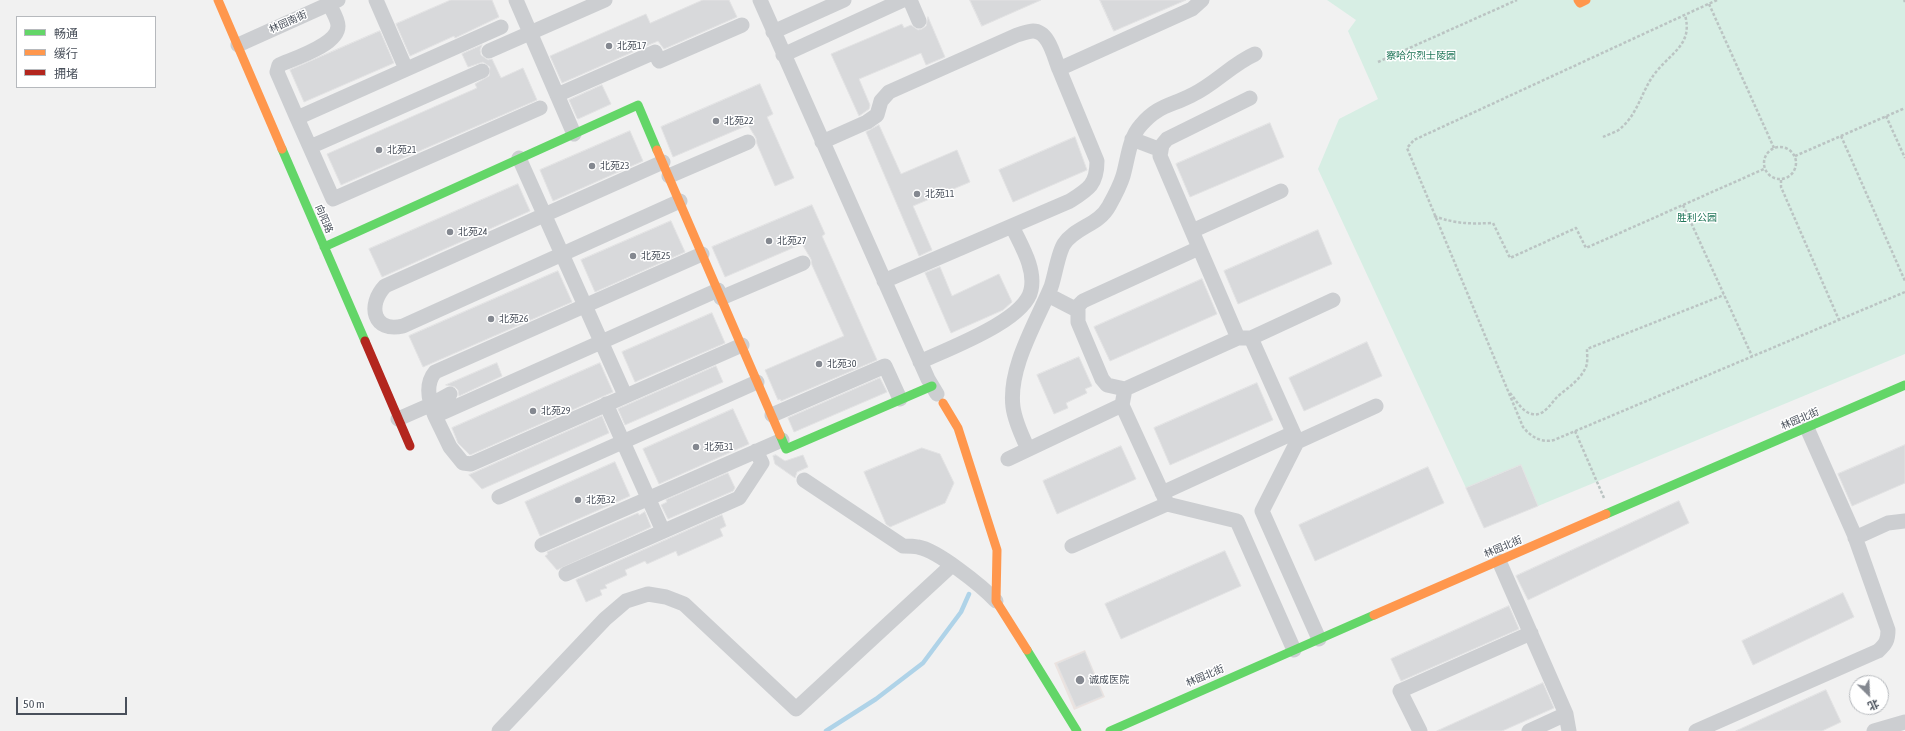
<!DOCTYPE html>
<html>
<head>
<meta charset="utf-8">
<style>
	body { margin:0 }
	#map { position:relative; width:1905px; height:731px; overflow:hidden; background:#f1f1f1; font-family:"Asap Condensed","Noto Sans SC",sans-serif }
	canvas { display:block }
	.legend { position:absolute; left:16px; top:16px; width:140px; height:72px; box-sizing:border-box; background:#fff; border:1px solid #b6b9bd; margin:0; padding:5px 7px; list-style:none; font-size:12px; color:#49505b }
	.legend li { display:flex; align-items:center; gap:8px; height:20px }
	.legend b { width:20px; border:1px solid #b6b9bd }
	.north { position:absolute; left:1849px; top:675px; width:40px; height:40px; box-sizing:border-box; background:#fff; border:1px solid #b6b9bd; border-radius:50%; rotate:156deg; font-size:11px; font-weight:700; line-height:16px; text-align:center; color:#49505b }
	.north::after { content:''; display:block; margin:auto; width:14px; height:18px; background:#848890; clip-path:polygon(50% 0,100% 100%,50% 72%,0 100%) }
	.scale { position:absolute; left:16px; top:697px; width:111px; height:18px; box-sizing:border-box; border:2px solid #49505b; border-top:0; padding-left:5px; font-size:12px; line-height:14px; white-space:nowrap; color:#49505b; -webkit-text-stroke:3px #fff; paint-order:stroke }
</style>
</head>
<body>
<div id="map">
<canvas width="1905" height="731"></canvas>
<ul class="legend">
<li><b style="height:5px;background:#63d668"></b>畅通</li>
<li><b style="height:5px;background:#ff974d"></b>缓行</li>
<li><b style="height:5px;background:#b3261e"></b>拥堵</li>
</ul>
<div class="north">北</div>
<div class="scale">50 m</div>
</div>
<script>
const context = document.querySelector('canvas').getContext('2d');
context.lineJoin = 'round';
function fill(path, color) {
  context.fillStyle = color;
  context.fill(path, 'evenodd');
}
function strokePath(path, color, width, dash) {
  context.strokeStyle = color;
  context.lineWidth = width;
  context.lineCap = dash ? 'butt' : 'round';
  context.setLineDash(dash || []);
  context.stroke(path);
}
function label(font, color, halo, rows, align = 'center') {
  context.font = font + ' "Asap Condensed","Noto Sans SC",sans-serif';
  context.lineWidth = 3;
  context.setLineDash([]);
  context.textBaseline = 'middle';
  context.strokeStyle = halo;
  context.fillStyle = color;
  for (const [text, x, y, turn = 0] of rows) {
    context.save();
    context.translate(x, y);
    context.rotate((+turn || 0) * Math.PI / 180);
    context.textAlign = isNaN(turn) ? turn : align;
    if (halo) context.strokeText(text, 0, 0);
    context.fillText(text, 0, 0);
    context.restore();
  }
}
fill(new Path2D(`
	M1085,650L1105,697L1074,710L1054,663Z`), '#ebe3e0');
fill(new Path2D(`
	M1327,0H1905V354L1538,506L1521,465L1466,488L1318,169L1339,119L1378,99L1348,31L1356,20Z`), '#d7eee4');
strokePath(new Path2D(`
	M826,731L876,699L923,663L961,612L969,594`), '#afd3e8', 4.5);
const building = new Path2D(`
	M451,0H492L499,17L455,38L454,36L410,56L396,24Z
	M703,0H729L737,17L664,49L658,41L651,44L562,83L550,56L646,14L650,23Z
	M970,0H1041L982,26Z
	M1100,0H1186L1114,31Z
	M928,17L945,57L926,65L921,53L859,79L870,105L869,109L859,116L831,54L902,24L904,28L911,25L918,30L922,29L926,26Z
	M380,31L394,63L304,102L290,70Z
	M482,45L480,50L481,55L488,60L492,59L501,78L523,68L537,100L341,185L327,154L477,88L475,84L489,76L490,67L483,62L468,67L462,54Z
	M760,84L773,114L767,117L794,178L775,186L757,144L756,138L748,125L673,157L661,127Z
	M602,85L611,104L578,119L577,118L569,100Z
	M1270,123L1284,157L1190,197L1176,164Z
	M879,125L901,174L957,150L970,182L913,206L932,250L919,256L866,132Z
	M630,131L643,161L553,201L540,170Z
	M1075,137L1087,170L1013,202L999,170Z
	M518,184L530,211L382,277L369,249Z
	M812,205L825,234L822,236L877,360L781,401L780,399L778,400L765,370L844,336L812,265L811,259L802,244L725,277L712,247Z
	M671,221L685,252L595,292L581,260Z
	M1318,230L1332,264L1238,304L1224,271Z
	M940,267L952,296L999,274L1012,302L1003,310L951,333L925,273Z
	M558,271L572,302L423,367L409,336Z
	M1202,279L1217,314L1110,361L1094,327Z
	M712,313L725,343L635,382L622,352Z
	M1367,342L1382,376L1304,411L1289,378Z
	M1079,357L1092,386L1085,389L1087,393L1066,403L1068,408L1054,414L1037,375Z
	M497,363L502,376L459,396L458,390L455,387L446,385Z
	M600,363L613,392L470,455L458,443L452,428Z
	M716,366L723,382L625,425L618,409Z
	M880,378L887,392L794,432L788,418Z
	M1257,383L1273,420L1170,465L1154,428Z
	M733,409L749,444L659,484L643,449Z
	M602,416L609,433L482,489L469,475Z
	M1905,445V483L1852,506L1838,474Z
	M1121,446L1136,479L1057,514L1043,481Z
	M922,448L940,454L954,483L945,503L890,527L886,524L864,472Z
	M776,455L785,461L803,455L808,467L797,472L795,478L775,464L773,456Z
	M615,462L630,496L540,536L525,502Z
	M1521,465L1538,506L1484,528L1466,488Z
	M1428,467L1444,503L1315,561L1299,525Z
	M728,473L735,488L733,491L668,519L661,505L667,502L666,500Z
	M1679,501L1689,523L1528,600L1516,576Z
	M645,512L651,527L557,570L545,556L548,554L547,552L638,513L639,515Z
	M722,515L726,526L720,529L723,536L678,556L676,551L647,564L645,561L625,570L627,575L605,585L607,588L600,590L602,595L586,602L576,580Z
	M1225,551L1241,586L1121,639L1105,604Z
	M1843,593L1854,617L1753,665L1742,641Z
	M1509,606L1519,629L1401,681L1391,659Z
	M1085,652L1103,696L1076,707L1057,664Z
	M1543,683L1554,708L1502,731H1437Z
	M1826,690L1841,722L1822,731H1736Z`);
fill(building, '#d8d9db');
strokePath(building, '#e2e2e3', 1);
strokePath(new Path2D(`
	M1717,0L1414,140L1407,148L1523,427C1531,437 1541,443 1554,440L1905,292
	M1904,0L1905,2
	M1709,4L1774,148
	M1378,62L1517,0
	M1886,116L1905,158
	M1841,136L1905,281
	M1603,137C1609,134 1618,132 1622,127C1639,112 1642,89 1656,72C1672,52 1693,44 1685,15
	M1764 163a16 16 0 1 1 32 0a16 16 0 1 1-32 0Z
	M1795,156L1905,108
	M1781,180V187L1839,320
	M1683,205L1752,356
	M1434,216C1456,224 1470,224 1493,223L1510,258L1576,228L1586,248L1764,169
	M1510,393C1516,400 1522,412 1532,414C1544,417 1551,403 1558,396C1569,387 1580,380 1586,367C1588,362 1587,354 1587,349L1724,295
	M1575,431L1604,498`), '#bbc4c3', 2.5, [3, 2]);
strokePath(new Path2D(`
	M327,0C330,7 338,18 338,26C338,45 295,58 279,65L277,72L297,118L501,27
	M376,0L406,69
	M516,0L574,134
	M760,0L928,379L937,394
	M910,0L919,21
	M773,32L844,0
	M238,45L338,0
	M489,51L605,0
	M783,55L903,0
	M557,95L655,52L659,61L742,25
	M297,118L333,199L540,108
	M1132,139L1161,150
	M822,142L867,122L877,115L881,101L889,92L1017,35C1022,34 1028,31 1033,31C1049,31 1054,57 1059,69
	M310,147L482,71
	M519,158L625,395
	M663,162L385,286C367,305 373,333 403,326L680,201
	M669,176L748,142
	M1192,231L1160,156L1162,145L1167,139L1250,98
	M702,254L435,372C425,384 429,402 435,416L718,290
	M884,281L1070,201C1089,189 1097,184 1097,161L1059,69L1192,9L1202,0
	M1048,295L1077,310
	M721,298L803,263
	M1238,338L1192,231L1281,191
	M1251,338L1297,441
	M920,362C947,349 1025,321 1031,290C1036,268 1020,244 1012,226
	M1125,389L1107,385L1102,379L1078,322V306L1083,301L1199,248
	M606,404L663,531
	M1122,405L1166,501
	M772,415L885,366L900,399
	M435,416L450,447L463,463L471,464L742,345
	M398,419L430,405L450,394
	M1028,449C1022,436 1015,422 1013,407C1008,368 1036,323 1051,287C1055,276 1058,253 1064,244C1075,227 1099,225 1109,206C1114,197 1120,186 1123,176C1128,159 1129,138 1141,125C1158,105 1171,106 1192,95C1215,84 1232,64 1255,54
	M1008,459L1122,405L1125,389L1238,338H1251L1333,300
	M804,480L903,546C908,546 913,546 918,547C937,550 982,586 996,601
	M1162,493L1293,433
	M499,497L757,382
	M1855,538L1888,523L1905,521
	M542,545L782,440
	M1072,546L1167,504L1237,521L1294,650
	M1499,561L1566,714L1569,731
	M566,574L739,498L762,463L756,451
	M1319,639L1262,511L1297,442L1376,406
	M499,731L605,619L626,601L648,594L666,597L684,604L796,709L952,565
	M1420,731L1400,691L1531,633
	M1529,731L1566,714
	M1696,731L1878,651C1886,644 1888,640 1888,630L1854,534L1807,428
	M1874,731L1905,722`), '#ccced1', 15);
strokePath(new Path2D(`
	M282,149L365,341
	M324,247L638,105L657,150
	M780,435L786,449L932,386
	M1606,514L1905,385
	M1027,650L1077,731
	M1110,731L1374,615`), '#63d668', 9);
strokePath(new Path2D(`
	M218,0L282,149
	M1578,0L1580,3L1586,0
	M657,150L780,435
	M943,403L958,428L997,550L996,601L1027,650
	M1374,615L1606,514`), '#ff974d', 9);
strokePath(new Path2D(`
	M365,341L410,446`), '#b3261e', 9);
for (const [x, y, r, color] of [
	[609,46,4,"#848890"],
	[716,121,4,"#848890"],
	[379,150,4,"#848890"],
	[592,166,4,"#848890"],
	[917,194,4,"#848890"],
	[450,232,4,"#848890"],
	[769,241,4,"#848890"],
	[633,256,4,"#848890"],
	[491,319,4,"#848890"],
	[819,364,4,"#848890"],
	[533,411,4,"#848890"],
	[696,447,4,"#848890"],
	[578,500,4,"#848890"],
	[1080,680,5,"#848890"]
]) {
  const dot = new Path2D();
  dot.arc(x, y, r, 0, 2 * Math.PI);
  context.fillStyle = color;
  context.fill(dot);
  strokePath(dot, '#fff', 1.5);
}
label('10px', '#49505b', '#fff', [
	["林园南街",288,22,-24],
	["向阳路",324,219,67],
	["林园北街",1800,419,-23],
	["林园北街",1503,547,-23],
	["林园北街",1205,676,-23]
]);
label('10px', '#49505b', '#fff', [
	["北苑17",617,46],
	["北苑22",724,121],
	["北苑21",387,150],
	["北苑23",600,166],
	["北苑11",925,194],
	["北苑24",458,232],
	["北苑27",777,241],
	["北苑25",641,256],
	["北苑26",499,319],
	["北苑30",827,364],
	["北苑29",541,411],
	["北苑31",704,447],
	["北苑32",586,500],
	["诚成医院",1089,680]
], 'left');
label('10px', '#207659', '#fff', [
	["察哈尔烈士陵园",1421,56],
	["胜利公园",1697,218]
]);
</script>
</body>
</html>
